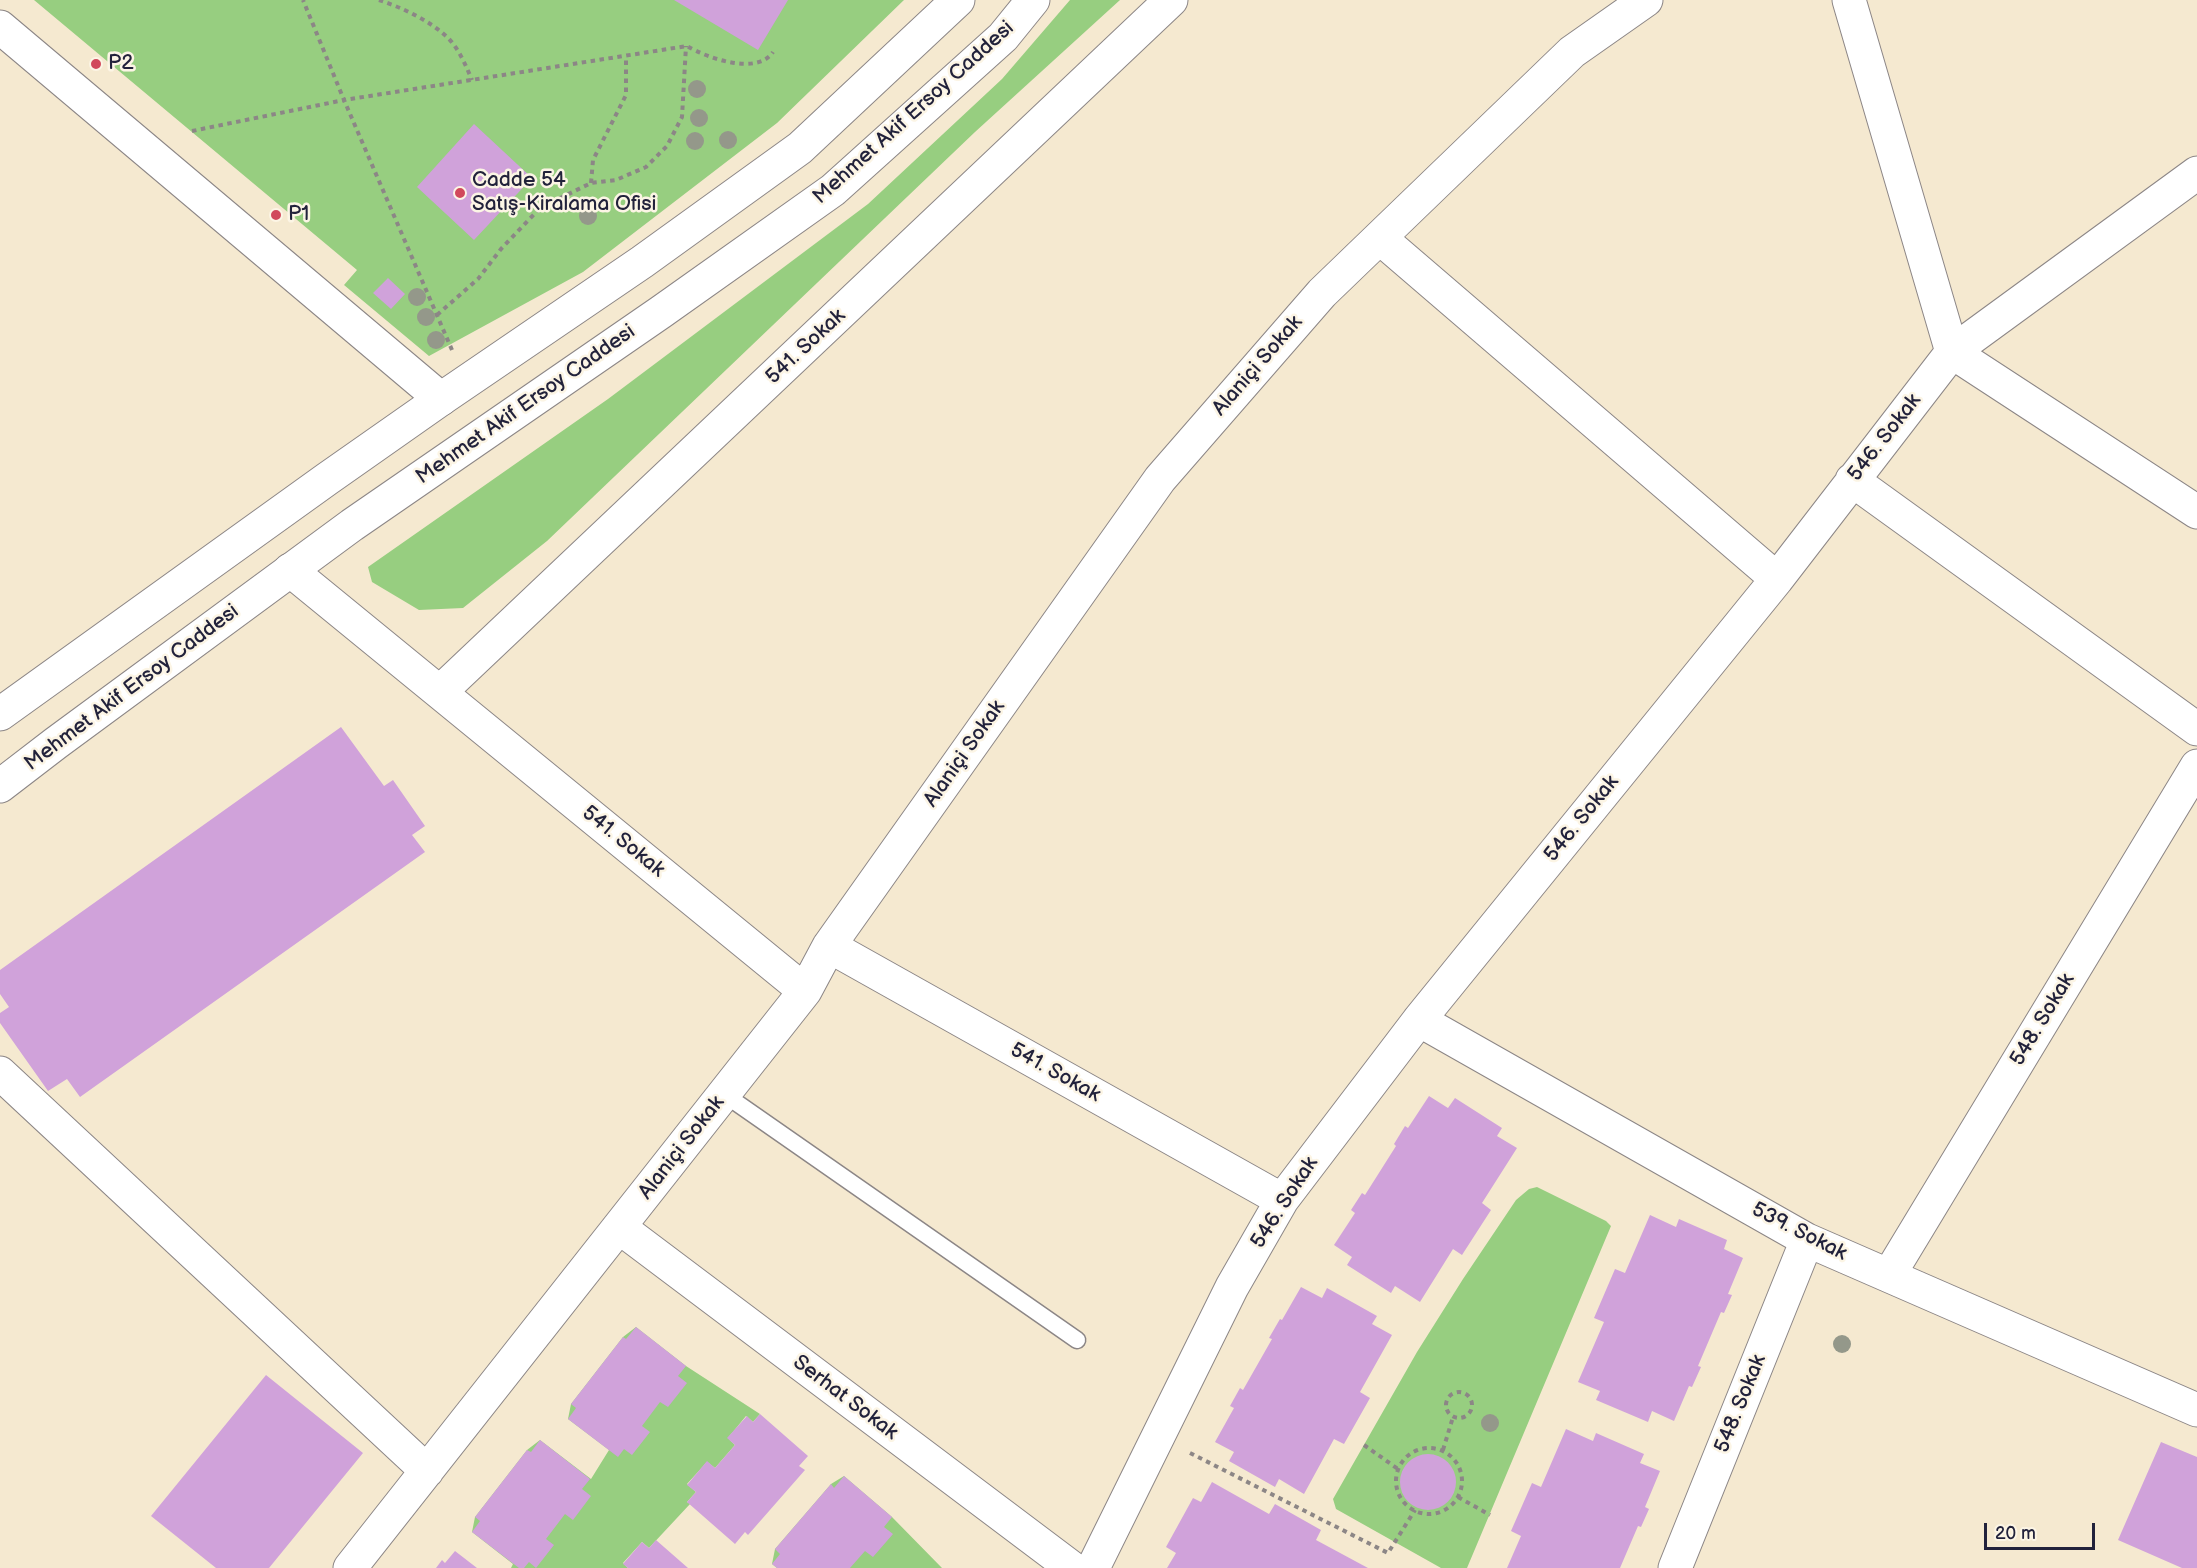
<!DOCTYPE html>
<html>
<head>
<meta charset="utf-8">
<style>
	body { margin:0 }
	#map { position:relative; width:2197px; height:1568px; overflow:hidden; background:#f5e9d0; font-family:"Balsamiq Sans",sans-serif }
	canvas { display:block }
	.scale { position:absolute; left:1984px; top:1523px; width:111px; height:27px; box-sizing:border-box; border:3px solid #22223b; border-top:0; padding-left:8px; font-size:18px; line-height:21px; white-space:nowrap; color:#22223b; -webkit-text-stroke:4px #fcf5e5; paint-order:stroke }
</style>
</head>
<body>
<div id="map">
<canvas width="2197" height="1568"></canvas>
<div class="scale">20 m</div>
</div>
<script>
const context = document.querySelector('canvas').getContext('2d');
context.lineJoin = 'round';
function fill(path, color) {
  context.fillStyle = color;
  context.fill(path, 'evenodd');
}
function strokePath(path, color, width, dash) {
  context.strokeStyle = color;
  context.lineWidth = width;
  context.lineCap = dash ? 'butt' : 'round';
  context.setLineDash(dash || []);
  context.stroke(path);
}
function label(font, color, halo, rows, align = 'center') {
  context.font = font + ' "Balsamiq Sans",sans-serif';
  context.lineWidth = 5;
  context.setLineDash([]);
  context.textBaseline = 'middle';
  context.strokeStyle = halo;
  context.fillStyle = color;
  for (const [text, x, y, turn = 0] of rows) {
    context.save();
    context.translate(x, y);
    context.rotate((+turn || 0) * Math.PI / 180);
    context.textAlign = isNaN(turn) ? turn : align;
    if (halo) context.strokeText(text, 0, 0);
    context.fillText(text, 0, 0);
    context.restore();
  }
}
fill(new Path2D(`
	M34,0H904L777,123L583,272L429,356L344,285L357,270Z
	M1070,0H1120L975,132L547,541L463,608L419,610L372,582L368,567L608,399L868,204L1002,79Z
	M1537,1187L1606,1221L1611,1226L1467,1568H1441L1336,1509L1333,1499L1417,1352L1463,1279L1516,1200L1529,1189Z
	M636,1327L686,1366L760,1414L753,1422L746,1416L728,1438L735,1445L715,1468L707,1462L687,1484L696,1492L687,1502L690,1504L649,1548L642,1542L623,1563L628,1568H511L513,1564L472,1532L475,1517L527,1450L540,1440L591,1479L609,1450L568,1419L571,1404L623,1337Z
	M844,1476L892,1517L942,1568H777L772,1564L775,1549L831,1484Z`), '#97ce80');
fill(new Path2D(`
	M674,0H788L758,50Z
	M474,124L532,178L474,240L417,187Z
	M388,278L405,294L391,309L373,293Z
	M341,727L384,786L393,780L425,826L412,835L425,852L80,1097L67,1079L48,1091L0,1023V1013L9,1007L0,994V970Z
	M1429,1096L1448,1108L1455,1098L1502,1128L1497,1136L1517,1148L1482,1203L1491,1210L1462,1255L1453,1249L1420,1302L1395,1286L1391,1293L1347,1265L1352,1257L1334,1245L1355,1213L1351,1210L1362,1193L1365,1195L1396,1146L1394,1144L1405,1126L1408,1128Z
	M1650,1215L1676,1227L1679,1219L1727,1240L1724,1249L1743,1258L1728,1294L1732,1295L1724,1313L1721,1312L1698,1366L1701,1367L1692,1387L1689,1386L1674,1421L1652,1411L1648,1422L1596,1400L1600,1391L1578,1382L1604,1322L1594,1318L1615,1269L1625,1273Z
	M1301,1287L1322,1298L1327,1288L1377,1316L1372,1324L1392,1335L1360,1392L1370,1398L1344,1444L1334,1439L1304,1494L1279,1479L1275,1487L1229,1461L1234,1452L1215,1442L1234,1408L1230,1406L1240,1388L1243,1390L1272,1339L1269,1338L1280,1319L1282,1320Z
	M636,1327L686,1366L678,1376L687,1383L668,1407L660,1402L642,1426L650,1432L632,1455L624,1449L618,1457L568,1419L576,1408L571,1404L623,1337L626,1339Z
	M266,1375L363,1453L269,1568H216L151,1516Z
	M760,1414L808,1456L799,1466L805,1470L748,1535L745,1532L735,1544L687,1502L696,1492L687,1485L707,1461L715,1468L735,1445L727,1438L747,1416L753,1422Z
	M1566,1429L1593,1441L1596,1433L1644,1454L1640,1463L1660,1471L1645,1507L1649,1509L1641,1527L1638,1526L1620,1568H1507L1521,1536L1511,1531L1532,1483L1541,1487Z
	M540,1440L590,1479L582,1489L591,1496L573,1520L565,1514L546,1539L554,1545L536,1568L529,1562L524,1568H519L472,1532L480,1521L475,1517L527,1450L531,1452Z
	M2161,1442L2197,1457V1568H2182L2118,1540Z
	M1400 1482a28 28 0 1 1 56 0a28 28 0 1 1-56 0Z
	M844,1476L892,1517L884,1527L893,1534L873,1557L865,1551L850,1568H777L772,1564L780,1554L775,1549L831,1484L834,1488Z
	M1212,1482L1269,1514L1275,1504L1321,1530L1316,1540L1368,1568H1167L1176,1553L1166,1547L1193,1498L1201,1502Z
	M656,1540L688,1568H628L623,1564L642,1542L649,1548Z
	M455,1551L477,1568H436L442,1560L445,1563Z`), '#d0a2da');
const service = new Path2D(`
	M724,1094L1077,1340`);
const minor = new Path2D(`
	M1849,0L1952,352L2197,512
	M0,27L441,399
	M1380,238L1777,579
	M1852,480L2197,729
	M290,570L805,991
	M440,692L1171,0
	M829,946L1282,1200
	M1419,1020L1807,1240L2197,1410
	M0,1073L427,1471
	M619,1227L1072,1568
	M1889,1275L2197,766
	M350,1568L805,991L829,946L1160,479L1322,293L1572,52L1646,0
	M1093,1568L1232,1287L1282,1200L1419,1020L1777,579L1952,352L2197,173
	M1675,1568L1807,1240`);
const primary = new Path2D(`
	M0,714L327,479L441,399L642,262L800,148L958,0
	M0,786L56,743L352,525L661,312L833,190L1003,37L1033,0`);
strokePath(service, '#8c8686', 19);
strokePath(minor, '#8c8686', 35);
strokePath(primary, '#8c8686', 35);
strokePath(new Path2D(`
	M379,0C403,8 431,21 449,39C460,51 466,66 472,80
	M192,131L344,100L303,0
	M591,183L593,160L626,95V56
	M437,315L478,279L501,249L540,208L591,183L616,180L646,167L667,146L682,117L686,46
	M452,350L344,100L687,46C707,58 757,76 773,52
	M1446 1405a13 13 0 1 1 26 0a13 13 0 1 1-26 0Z
	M1364,1445L1398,1469
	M1396 1481a33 33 0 1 1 66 0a33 33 0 1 1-66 0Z
	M1443,1450L1453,1417
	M1190,1453L1388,1553L1415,1510
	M1458,1497L1490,1515`), '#8c8686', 4, [4.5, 4.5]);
strokePath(service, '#fff', 16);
strokePath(minor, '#fff', 33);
strokePath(primary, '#fff', 33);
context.fillStyle = '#94988a';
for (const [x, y] of [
	[697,89],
	[699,118],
	[728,140],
	[695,141],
	[588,216],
	[417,297],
	[426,317],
	[436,340],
	[1842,1344],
	[1490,1423]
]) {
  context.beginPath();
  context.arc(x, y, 9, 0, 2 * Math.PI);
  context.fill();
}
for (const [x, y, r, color] of [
	[96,64,6,"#d1495b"],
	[460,193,6,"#d1495b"],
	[276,215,6,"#d1495b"]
]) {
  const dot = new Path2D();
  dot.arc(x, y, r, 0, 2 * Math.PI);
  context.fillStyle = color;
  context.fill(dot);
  strokePath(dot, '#fcf5e5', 2);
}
label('21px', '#22223b', '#fcf5e5', [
	["P2",108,64],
	["Cadde 54",472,181],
	["Satış-Kiralama Ofisi",472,205],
	["P1",288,215]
], 'left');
label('21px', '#22223b', '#fcf5e5', [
	["Mehmet Akif Ersoy Caddesi",914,113,-42],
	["541. Sokak",806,347,-43],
	["Alaniçi Sokak",1258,366,-49],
	["Mehmet Akif Ersoy Caddesi",526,405,-35],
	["546. Sokak",1885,438,-52],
	["Mehmet Akif Ersoy Caddesi",132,688,-37],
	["Alaniçi Sokak",965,754,-55],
	["546. Sokak",1582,819,-51],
	["541. Sokak",623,842,39],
	["548. Sokak",2043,1020,-59],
	["541. Sokak",1055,1073,29],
	["Alaniçi Sokak",682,1148,-52],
	["546. Sokak",1285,1203,-57],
	["539. Sokak",1799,1232,27],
	["Serhat Sokak",845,1398,37],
	["548. Sokak",1741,1404,-68]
]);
</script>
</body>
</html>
